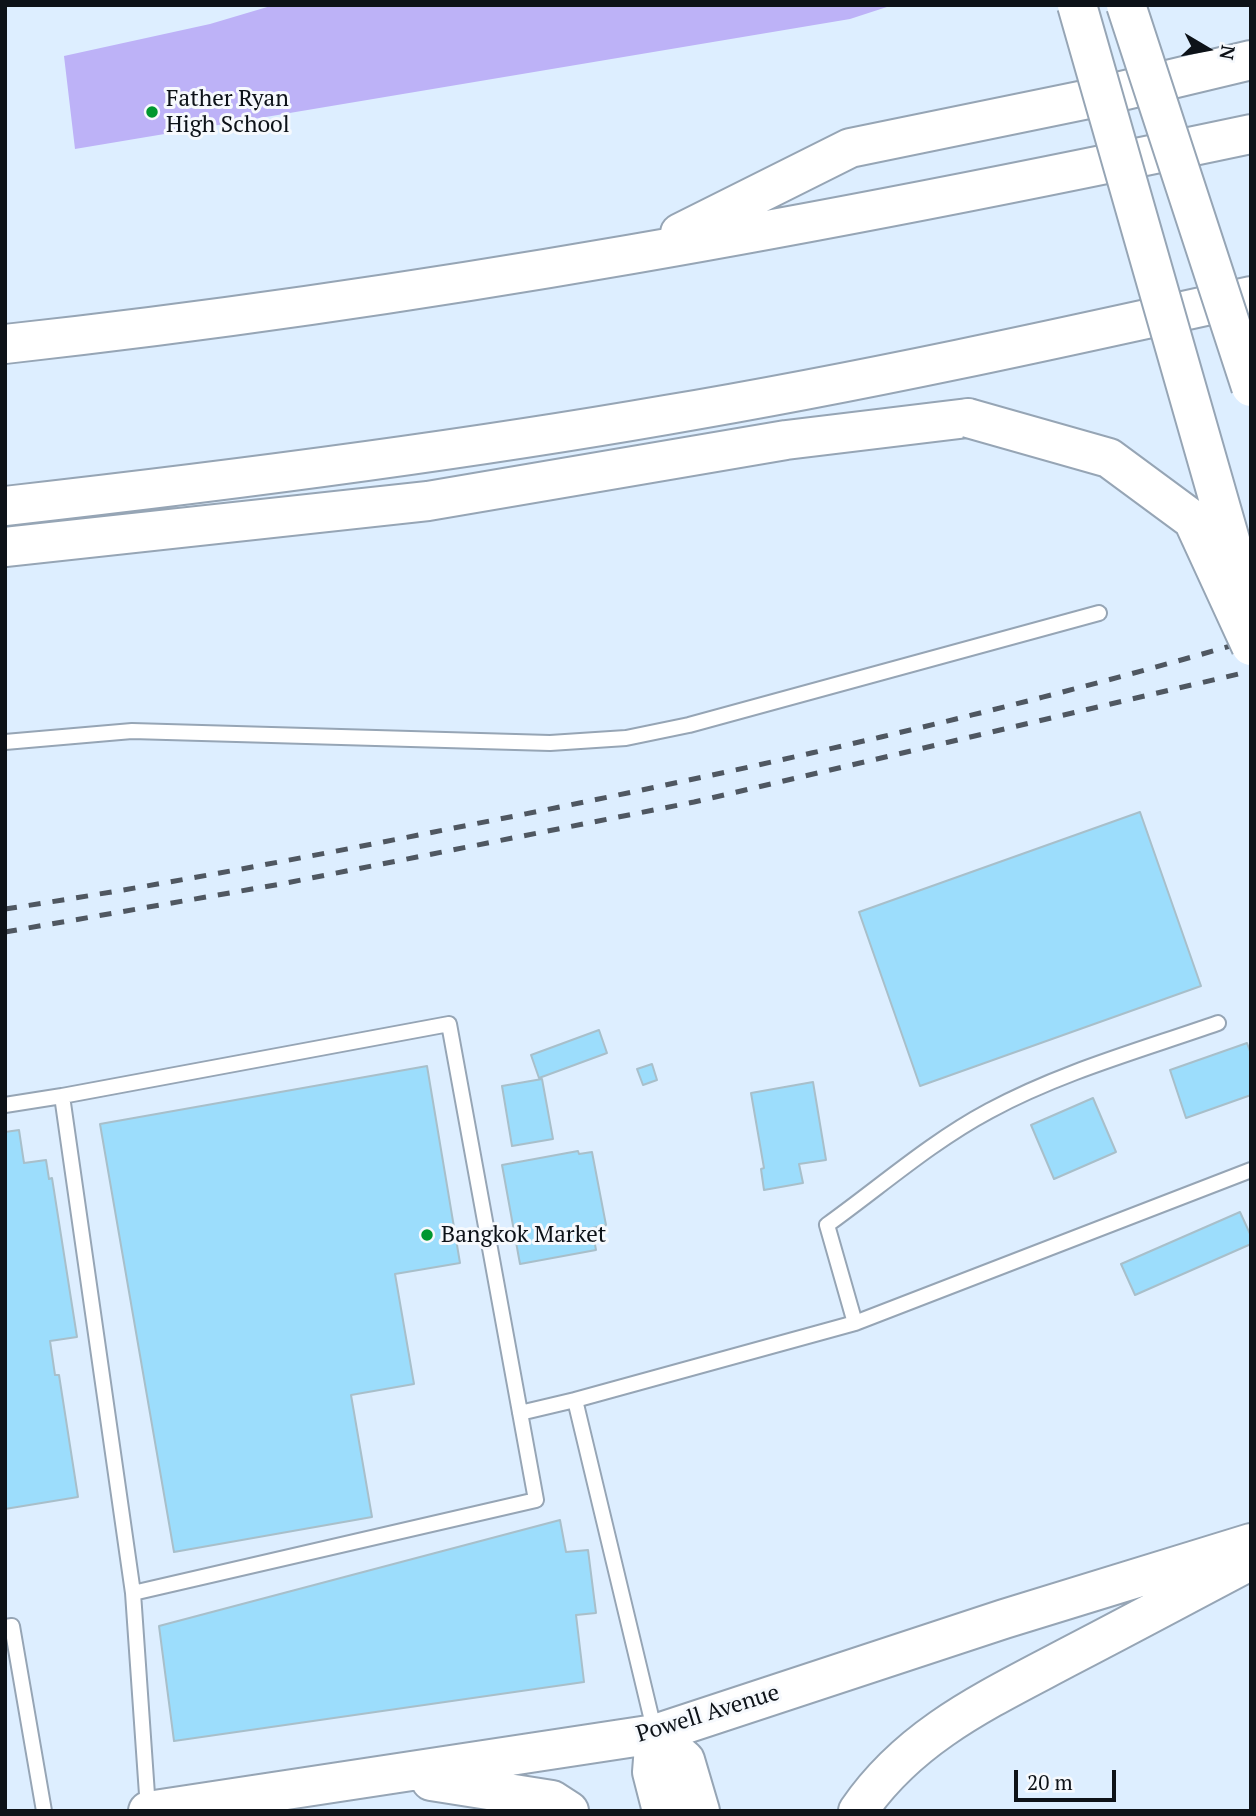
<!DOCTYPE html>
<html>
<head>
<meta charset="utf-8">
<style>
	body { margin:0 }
	#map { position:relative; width:1256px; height:1816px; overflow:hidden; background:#def; font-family:"PT Serif",serif }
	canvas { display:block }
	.frame { position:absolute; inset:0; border:7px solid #0d1218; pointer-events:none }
	.north { position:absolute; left:1172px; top:14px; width:70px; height:70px; -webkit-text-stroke:5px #f6f9fd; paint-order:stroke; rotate:100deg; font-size:19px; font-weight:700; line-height:28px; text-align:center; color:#0d1218 }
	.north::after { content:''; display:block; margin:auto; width:24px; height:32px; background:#0d1218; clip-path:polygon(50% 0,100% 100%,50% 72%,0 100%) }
	.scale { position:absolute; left:1014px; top:1770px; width:102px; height:32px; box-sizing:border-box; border:4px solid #0d1218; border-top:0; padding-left:9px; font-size:21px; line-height:24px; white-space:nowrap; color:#0d1218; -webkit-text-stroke:5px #f6f9fd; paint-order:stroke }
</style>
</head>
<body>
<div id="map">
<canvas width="1256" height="1816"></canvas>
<div class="frame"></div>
<div class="north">N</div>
<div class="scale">20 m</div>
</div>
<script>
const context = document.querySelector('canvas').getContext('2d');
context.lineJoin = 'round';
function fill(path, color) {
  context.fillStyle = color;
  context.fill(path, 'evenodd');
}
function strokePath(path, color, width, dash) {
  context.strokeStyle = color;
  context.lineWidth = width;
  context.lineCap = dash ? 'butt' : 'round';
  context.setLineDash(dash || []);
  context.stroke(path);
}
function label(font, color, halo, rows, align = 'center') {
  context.font = font + ' "PT Serif",serif';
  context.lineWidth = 6;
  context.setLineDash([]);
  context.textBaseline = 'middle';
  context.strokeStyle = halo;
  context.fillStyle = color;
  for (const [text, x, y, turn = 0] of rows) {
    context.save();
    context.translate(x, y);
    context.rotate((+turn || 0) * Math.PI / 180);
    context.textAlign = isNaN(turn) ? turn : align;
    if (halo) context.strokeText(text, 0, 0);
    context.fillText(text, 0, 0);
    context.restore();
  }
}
fill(new Path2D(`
	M274,5H893L850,19L75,149L64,56L210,24Z`), '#bdb2f7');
const building = new Path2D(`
	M1140,812L1201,986L920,1086L859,912Z
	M599,1030L607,1053L539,1078L531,1055Z
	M1247,1043L1251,1054V1095L1186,1118L1170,1070Z
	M652,1064L657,1080L643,1085L637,1069Z
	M427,1066L460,1263L395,1274L414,1384L351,1395L372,1517L174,1552L100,1124Z
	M542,1079L553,1139L512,1146L502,1086Z
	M813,1082L826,1160L799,1164L803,1183L764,1190L761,1169L764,1168L751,1093Z
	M1093,1098L1116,1152L1054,1179L1031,1125Z
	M19,1130L24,1163L46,1160L49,1179L52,1178L77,1337L50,1341L55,1375H59L78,1497L5,1509V1132Z
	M578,1151L579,1154L592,1152L606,1225L592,1228L596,1250L520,1264L502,1165Z
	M1240,1212L1251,1236V1244L1135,1295L1121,1264Z
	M560,1520L566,1552L588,1550L596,1613L576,1615L584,1682L174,1741L159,1626Z`);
fill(building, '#9cddfc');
strokePath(building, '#a8bfca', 2);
const lane = new Path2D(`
	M5,742L132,731L550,743L626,738L689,725L1099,613
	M5,1105L62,1096
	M855,1323L827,1225C880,1187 931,1142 989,1111C1061,1072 1141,1050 1218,1023
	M520,1413L575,1400
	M133,1593L536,1500L449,1024L62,1096L133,1593L148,1809
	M5,1627L12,1626L44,1811
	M655,1733L575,1400L855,1323L1251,1170`);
const secondary = new Path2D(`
	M655,1734L685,1760L700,1811
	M655,1734L652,1772L662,1811
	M431,1781L552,1800L569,1811
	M148,1811L655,1734L1004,1619L1251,1543
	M858,1811C910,1735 987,1700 1066,1658C1128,1626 1189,1593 1250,1561`);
const highway = new Path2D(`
	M680,233L850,148L1084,100L1251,60
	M5,344C424,298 839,221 1251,134
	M5,506C226,481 447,453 666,415C862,382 1057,339 1251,296
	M5,547L428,501L786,440L968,418`);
strokePath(lane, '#96a5b5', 18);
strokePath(secondary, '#96a5b5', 42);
strokePath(highway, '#96a5b5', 42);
strokePath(lane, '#fff', 14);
strokePath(secondary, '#fff', 38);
strokePath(highway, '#fff', 38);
strokePath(new Path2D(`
	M5,909C157,886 308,857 459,827C725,775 991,716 1251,640
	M5,932L281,884L694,802L1251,671`), '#4f5761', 5, [12, 12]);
const highwayBridge = new Path2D(`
	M1077,5L1251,613
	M1126,5L1251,387
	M968,418L1109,458L1193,520L1251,646`);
strokePath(highwayBridge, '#96a5b5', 42, []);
strokePath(highwayBridge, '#fff', 38);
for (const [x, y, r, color] of [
	[152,112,7,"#00972f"],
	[427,1235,7,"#00972f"]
]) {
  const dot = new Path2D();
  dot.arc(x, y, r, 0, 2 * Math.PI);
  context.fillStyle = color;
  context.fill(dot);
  strokePath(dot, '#f6f9fd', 2.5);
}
label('23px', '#0d1218', '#f6f9fd', [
	["Father Ryan",166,99],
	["High School",166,125],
	["Bangkok Market",441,1235]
], 'left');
label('23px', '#0d1218', '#f6f9fd', [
	["Powell Avenue",708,1714,-17]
]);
</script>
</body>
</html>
